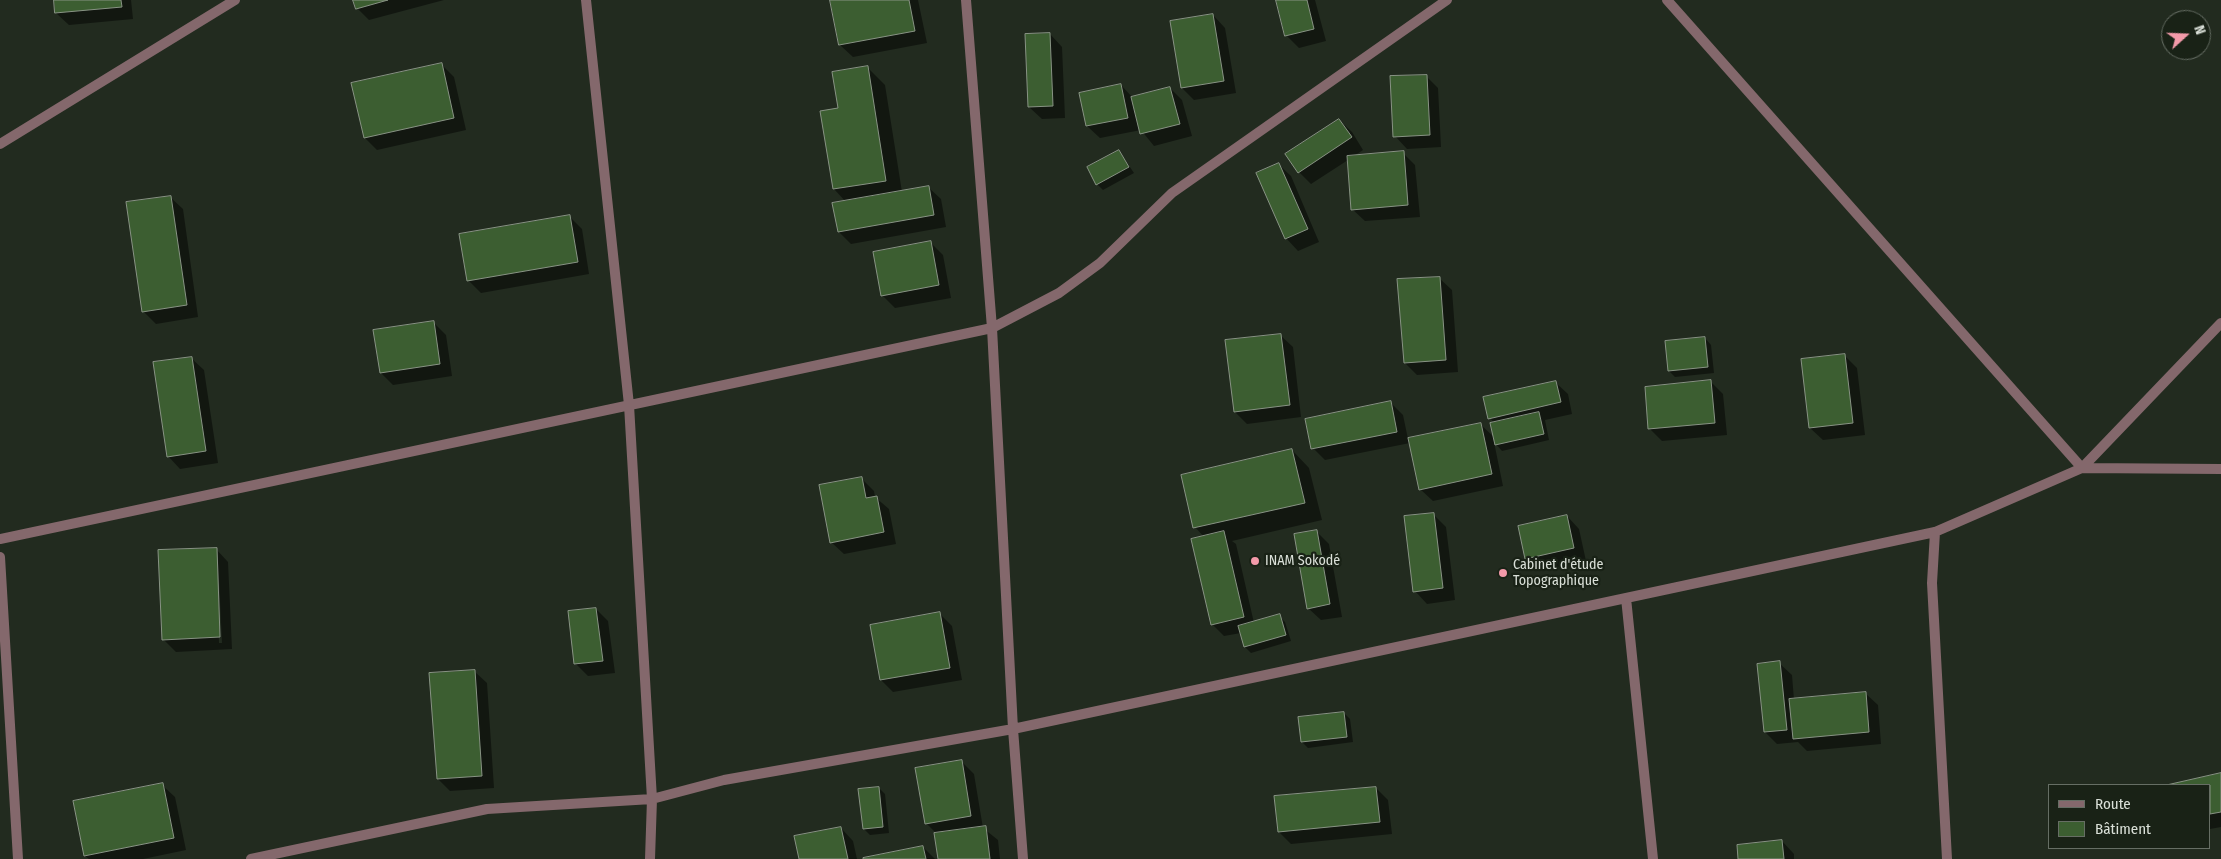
<!DOCTYPE html>
<html>
<head>
<meta charset="utf-8">
<style>
	body { margin:0 }
	#map { position:relative; width:2221px; height:859px; overflow:hidden; background:#222b1f; font-family:"Fira Sans Condensed",sans-serif }
	canvas { display:block }
	.legend { position:absolute; left:2048px; top:784px; width:162px; height:65px; box-sizing:border-box; background:#192216; border:1px solid #666e64; margin:0; padding:6px 9px; list-style:none; font-size:15px; color:#dae0d8 }
	.legend li { display:flex; align-items:center; gap:10px; height:25px }
	.legend b { width:25px; border:1px solid #666e64 }
	.north { position:absolute; left:2161px; top:10px; width:50px; height:50px; box-sizing:border-box; background:#192216; border:1px solid #666e64; border-radius:50%; rotate:70deg; font-size:14px; font-weight:700; line-height:20px; text-align:center; color:#dae0d8 }
	.north::after { content:''; display:block; margin:auto; width:18px; height:22px; background:#f39aa9; clip-path:polygon(50% 0,100% 100%,50% 72%,0 100%) }
</style>
</head>
<body>
<div id="map">
<canvas width="2221" height="859"></canvas>
<ul class="legend">
<li><b style="height:6px;background:#84686c"></b>Route</li>
<li><b style="height:14px;background:#3c5e31"></b>Bâtiment</li>
</ul>
<div class="north">N</div>
</div>
<script>
const context = document.querySelector('canvas').getContext('2d');
context.lineJoin = 'round';
function fill(path, color) {
  context.fillStyle = color;
  context.fill(path, 'evenodd');
}
function strokePath(path, color, width, dash) {
  context.strokeStyle = color;
  context.lineWidth = width;
  context.lineCap = dash ? 'butt' : 'round';
  context.setLineDash(dash || []);
  context.stroke(path);
}
function label(font, color, halo, rows, align = 'center') {
  context.font = font + ' "Fira Sans Condensed",sans-serif';
  context.lineWidth = 4.5;
  context.setLineDash([]);
  context.textBaseline = 'middle';
  context.strokeStyle = halo;
  context.fillStyle = color;
  for (const [text, x, y, turn = 0] of rows) {
    context.save();
    context.translate(x, y);
    context.rotate((+turn || 0) * Math.PI / 180);
    context.textAlign = isNaN(turn) ? turn : align;
    if (halo) context.strokeText(text, 0, 0);
    context.fillText(text, 0, 0);
    context.restore();
  }
}
fill(new Path2D(`
	M55,0H131L133,19L69,25L56,13Z
	M355,0H444L369,20L357,8Z
	M838,0H918L927,43L853,57L840,45Z
	M1277,0H1315L1326,41L1299,48L1287,36Z
	M1213,15L1225,28L1236,93L1194,100L1182,88Z
	M1050,34L1062,47L1065,118L1042,119L1029,107Z
	M441,64L454,77L466,130L377,150L365,138Z
	M867,67L885,85L902,192L928,187L941,199L946,227L851,244L839,232L846,202L834,189L840,109Z
	M1426,76L1438,88L1441,147L1407,149L1395,136Z
	M1121,85L1133,98L1170,88L1182,100L1192,136L1154,146L1141,130L1100,138L1087,126L1080,94Z
	M1339,120L1352,132L1363,150L1354,156L1403,153L1415,165L1420,217L1365,221L1352,209L1348,160L1311,184L1299,172Z
	M1119,151L1134,173L1103,190L1097,184Z
	M1278,164L1291,176L1319,242L1298,251L1286,238Z
	M170,197L183,209L198,317L156,324L143,311Z
	M569,216L582,229L589,274L481,293L468,280Z
	M931,243L943,255L951,298L895,308L882,295Z
	M1439,278L1452,290L1458,372L1417,375L1405,363Z
	M433,322L446,335L452,376L393,385L381,373Z
	M1280,335L1293,347L1301,417L1247,424L1235,412Z
	M1705,338L1711,345L1714,373L1675,377L1669,371L1666,342Z
	M1844,355L1857,368L1865,435L1823,440L1810,428Z
	M191,358L204,370L218,463L180,469L168,456Z
	M1555,382L1568,394L1572,414L1545,420L1549,440L1502,451L1494,442L1503,486L1433,501L1420,489L1410,443L1325,460L1313,448L1391,403L1403,415L1408,439L1480,424L1495,438V424L1490,418Z
	M1711,382L1723,394L1727,435L1662,441L1649,428Z
	M1292,450L1309,468L1322,520L1232,541L1236,544L1254,623L1279,616L1285,622L1291,641L1251,653L1245,647L1241,633L1224,636L1212,624L1204,537L1195,527Z
	M861,478L874,491L875,497L889,509L896,544L844,554L831,542Z
	M1433,514L1446,527L1455,600L1427,604L1415,591Z
	M1567,516L1579,529L1586,561L1539,571L1527,558Z
	M1317,532L1329,544L1342,617L1321,620L1308,608Z
	M216,549L228,562L232,649L176,652L163,639ZM216,560H218L222,643H219Z
	M596,609L608,621L615,673L588,676L575,663Z
	M940,614L952,626L962,680L893,692L881,680Z
	M1779,663L1792,675L1794,700L1865,693L1878,705L1881,744L1807,751L1798,742L1777,744L1765,732Z
	M474,671L487,683L494,788L450,791L438,779Z
	M1344,713L1350,719L1353,742L1308,748L1302,742Z
	M961,761L974,774L983,828L998,840L1000,859H939L937,834L926,823Z
	M2221,774V827L2210,829V785H2172Z
	M162,785L175,797L186,850L143,859H89L85,856Z
	M879,788L885,794L889,833L870,835L864,829Z
	M1376,788L1388,800L1392,834L1291,844L1279,832Z
	M841,828L853,841L857,859H800Z
	M1782,841L1794,854V859H1740Z
	M923,847L935,859H864Z`), '#0007');
const building = new Path2D(`
	M54,0H121L122,7L55,13Z
	M353,0H388L356,9Z
	M830,0H909L915,31L839,45Z
	M1276,0H1307L1314,29L1285,36Z
	M1213,14L1224,81L1181,88L1170,21Z
	M1050,33L1053,106L1028,107L1025,34Z
	M442,63L454,118L364,138L351,83Z
	M868,66L886,181L833,189L820,111L838,108L832,72Z
	M1427,75L1430,135L1393,137L1390,76Z
	M1121,84L1128,118L1086,126L1079,93Z
	M1170,87L1180,124L1140,134L1131,97Z
	M1339,119L1352,137L1298,173L1285,154Z
	M1119,150L1129,167L1096,185L1087,167Z
	M1404,151L1408,205L1351,210L1347,156Z
	M1279,163L1308,229L1285,239L1256,173Z
	M929,186L934,215L838,232L832,203Z
	M171,196L187,305L142,312L126,202Z
	M570,215L578,262L467,281L459,234Z
	M931,241L939,285L881,296L873,252Z
	M1440,277L1446,360L1404,363L1397,279Z
	M434,321L440,364L380,373L373,330Z
	M1281,334L1290,405L1234,412L1225,340Z
	M1705,337L1708,367L1668,371L1665,341Z
	M1845,354L1853,423L1809,428L1801,359Z
	M192,357L206,451L167,457L153,362Z
	M1711,380L1715,423L1648,429L1645,387Z
	M1556,381L1561,402L1488,419L1483,397Z
	M1391,401L1397,432L1311,449L1305,419Z
	M1539,412L1544,434L1495,445L1490,423Z
	M1481,423L1492,474L1419,490L1408,438Z
	M1292,449L1305,503L1193,528L1181,475Z
	M862,477L866,498L877,496L884,532L830,543L819,485Z
	M1434,513L1443,588L1413,592L1404,516Z
	M1567,515L1574,548L1525,559L1518,526Z
	M1317,530L1330,604L1307,609L1294,534Z
	M1224,531L1244,617L1211,625L1191,539Z
	M217,548L220,637L162,640L158,550Z
	M596,608L603,661L574,664L568,611Z
	M940,612L950,668L880,680L870,625Z
	M1280,614L1286,635L1244,647L1238,626Z
	M1780,661L1787,730L1764,732L1757,664Z
	M475,670L482,776L437,779L429,673Z
	M1866,692L1869,732L1793,739L1789,699Z
	M1344,712L1347,737L1301,742L1298,717Z
	M962,760L971,816L925,824L915,768Z
	M2221,773V812L2210,814V785H2167Z
	M163,783L174,838L84,856L73,801Z
	M879,787L883,827L863,829L858,789Z
	M1376,787L1380,822L1278,832L1274,796Z
	M986,826L990,859H938L934,833Z
	M841,827L848,859H799L794,836Z
	M1782,840L1784,859H1738L1737,845Z
	M923,846L926,859H863V858Z`);
fill(building, '#3c5e31');
strokePath(building, '#889384', 1);
strokePath(new Path2D(`
	M586,0L629,405L652,799L650,859
	M966,0L992,328L1013,729L1023,859
	M1667,0L2082,468L2221,469
	M0,144L235,0
	M1935,532L1932,583L1947,859
	M0,539L992,328L1059,293L1100,263L1172,193L1447,0
	M0,557L18,859
	M1626,598L1653,859
	M251,859L487,809L652,799L724,780L1013,729L1935,532L2082,468L2221,323`), '#84686c', 10);
for (const [x, y, r, color] of [
	[1255,561,5,"#f39aa9"],
	[1503,573,5,"#f39aa9"]
]) {
  const dot = new Path2D();
  dot.arc(x, y, r, 0, 2 * Math.PI);
  context.fillStyle = color;
  context.fill(dot);
  strokePath(dot, '#192216', 2);
}
label('14px', '#dae0d8', '#192216', [
	["INAM Sokodé",1265,561],
	["Cabinet d'étude",1513,565],
	["Topographique",1513,581]
], 'left');
</script>
</body>
</html>
